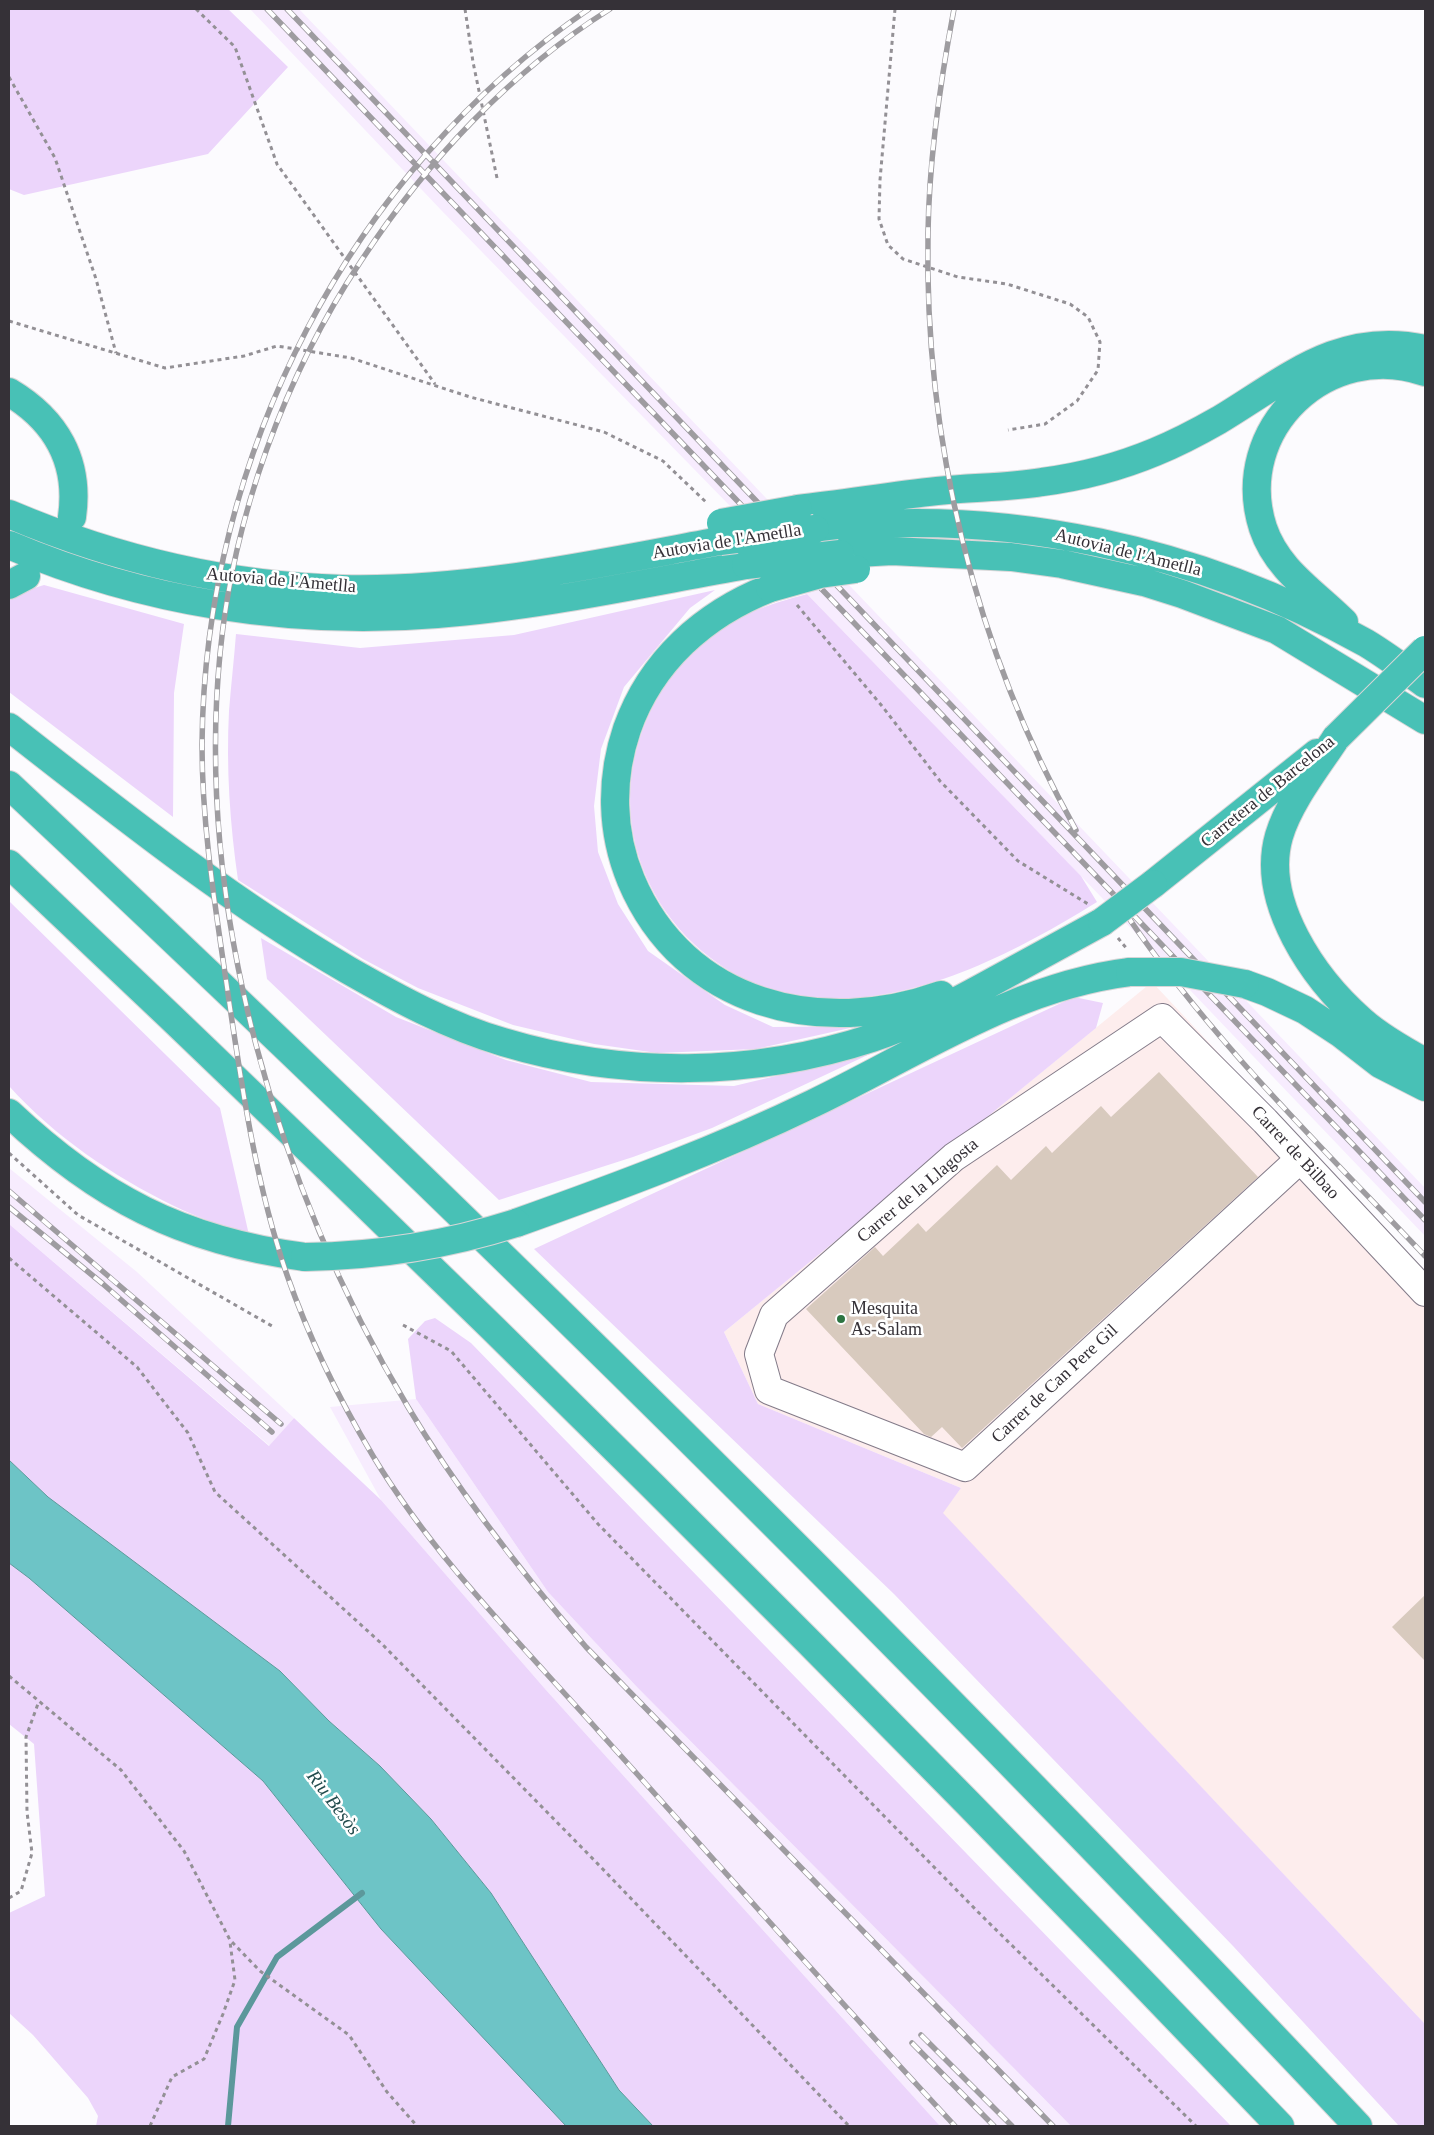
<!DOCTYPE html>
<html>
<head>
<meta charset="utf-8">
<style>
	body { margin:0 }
	#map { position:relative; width:1434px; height:2135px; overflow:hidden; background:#fcfbfe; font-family:"Times New Roman",serif }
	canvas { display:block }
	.frame { position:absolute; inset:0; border:10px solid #353137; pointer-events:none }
</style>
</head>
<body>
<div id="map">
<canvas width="1434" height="2135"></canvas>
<div class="frame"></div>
</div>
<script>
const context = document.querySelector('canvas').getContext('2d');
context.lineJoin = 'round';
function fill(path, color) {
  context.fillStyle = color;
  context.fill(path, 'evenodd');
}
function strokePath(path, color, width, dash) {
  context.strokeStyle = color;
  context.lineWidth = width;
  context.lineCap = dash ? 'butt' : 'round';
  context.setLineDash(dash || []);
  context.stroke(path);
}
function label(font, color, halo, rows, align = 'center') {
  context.font = font + ' "Times New Roman",serif';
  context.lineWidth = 5;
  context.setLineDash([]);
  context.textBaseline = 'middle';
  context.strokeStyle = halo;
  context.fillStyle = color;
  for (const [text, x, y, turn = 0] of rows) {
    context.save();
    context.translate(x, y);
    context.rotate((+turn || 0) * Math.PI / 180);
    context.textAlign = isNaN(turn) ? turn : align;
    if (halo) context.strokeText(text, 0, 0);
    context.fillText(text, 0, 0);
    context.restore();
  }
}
fill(new Path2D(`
	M1152,982L1425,1273V2024L942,1513L961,1488L758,1404L724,1332Z`), '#fdeded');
fill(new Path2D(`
	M250,9H299L1425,1188V1236L1081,876L807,594L731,507L442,211Z
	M9,1168L137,1272L294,1418L270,1446L9,1224Z
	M416,1399L548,1592L636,1686L1071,2126H940L546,1690L381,1500L330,1407Z`), '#f7ecfe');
fill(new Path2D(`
	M9,9H228L288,67L208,154L24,195L9,189Z
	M44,585L184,624L174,693L173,817L9,692V596Z
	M715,590L690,608L624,687L601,749L594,806L598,852L618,904L648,951L725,1005L773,1027L859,1026L756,1049L657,1053L594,1044L513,1025L418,988L363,959L238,880C230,824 226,768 229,711C231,685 234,660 236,634L360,648L514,635Z
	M807,594L1081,876L1097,902C1016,952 923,1001 825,999C777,999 730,977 695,945C604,860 611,725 702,643C731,616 770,604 807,594Z
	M9,901L220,1108L249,1235C224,1226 198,1218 174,1206C113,1176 55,1137 9,1086Z
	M261,938L396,1017L506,1060L591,1082L734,1086L872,1053L712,1128L633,1157L499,1200L267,979Z
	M1074,997L1103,1003L1096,1028L724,1332L758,1404L961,1488L943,1513L1425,2024V2126H1399L1233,1946L894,1594L534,1249Z
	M9,1224L269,1446L294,1418L381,1500L546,1690L940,2126H653L619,2090L491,1893L431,1819L380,1766L329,1721L280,1671L48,1497L9,1460Z
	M435,1318L471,1343L1231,2126H1071L636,1686L548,1592L416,1399L408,1339L425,1321Z
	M9,1563L29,1578L263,1781L381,1929L566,2126H96L98,2116L88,2098L33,2035L9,2013V1913L45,1896L34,1744L9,1724Z`), '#ecd5fb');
const water = new Path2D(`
	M9,1460L48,1497L280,1671L329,1721L380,1766L431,1819L491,1893L619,2090L653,2126H566L381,1929L263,1781L29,1578L9,1563Z`);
fill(water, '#6dc4c6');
strokePath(water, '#5c989b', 1);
strokePath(new Path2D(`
	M228,2126L237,2027L277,1957L362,1893`), '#5c989b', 6);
fill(new Path2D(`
	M1159,1072L1258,1177L962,1448L942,1427L931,1437L924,1434L806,1309L875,1247L883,1256L918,1223L926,1232L997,1165L1011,1180L1046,1146L1052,1153L1101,1106L1111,1117Z
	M1425,1595V1661L1392,1627Z`), '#d8cabe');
const minor = new Path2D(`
	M1300,1159L965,1467L769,1390L759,1354L774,1315L954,1157L1162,1018L1265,1121L1425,1292`);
const highway = new Path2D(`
	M9,392C56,420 80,461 72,517
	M798,509C844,504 890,496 937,491C972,487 1007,488 1042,482C1080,477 1119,467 1155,452C1177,443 1198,432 1219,420C1287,379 1340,330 1425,349
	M9,514C115,559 226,586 342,589C469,592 595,564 720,541
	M815,529C1004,506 1200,550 1366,643C1386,655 1406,670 1425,684
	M9,545C143,602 291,626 437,614C540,606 644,583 746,565
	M840,554L892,551L1011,557L1062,564L1144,582L1182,594L1277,630L1425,720
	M9,585L26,576
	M770,588C704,614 651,661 627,729C610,779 611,832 631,880C684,1006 821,1038 941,995
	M1344,622C1314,592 1277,570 1263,528C1231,429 1328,338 1425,372
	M9,727C118,812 228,900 348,970C397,998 448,1026 503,1042C623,1078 753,1077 872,1038C915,1024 954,1003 994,981C1030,961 1066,942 1102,922
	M1336,738C1317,767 1289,802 1279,836C1260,902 1314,979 1362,1021C1380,1037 1403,1050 1425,1062
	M9,785C362,1116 710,1454 1047,1801C1152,1908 1255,2017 1358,2126
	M9,864C444,1273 868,1694 1280,2126
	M1153,884L1317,753
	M1245,984L1267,992L1305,1010L1340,1033L1380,1064L1425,1087
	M9,1113C98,1197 182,1241 305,1257
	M516,1223C617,1187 717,1150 814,1103C916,1054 1015,986 1130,972`);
strokePath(minor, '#837b89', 30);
strokePath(highway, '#d7d6d7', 30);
strokePath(new Path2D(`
	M196,9L235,47L277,164L435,384
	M465,9L473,62L497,178
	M895,9L880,180L879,219L888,245L903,259L958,277L1007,284L1070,304L1088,317L1100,342L1098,370L1077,401L1045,424L1008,430
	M9,77L55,158L96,279L116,353
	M9,321L165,368L244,356L277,346L351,358L470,397L604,432L663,461L708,504
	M797,605L882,706L940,781L1018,861L1088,904
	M1118,938L1127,949
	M9,1153L78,1215L272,1326
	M9,1258L137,1367L188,1433L215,1492L382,1644L596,1862L849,2126
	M403,1325L451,1351L598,1524L982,1916L1196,2126
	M9,1676L121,1770L184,1851L230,1940L260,1971L349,2035L387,2092L417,2126
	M9,1898L21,1891L32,1853L27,1812L26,1737L39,1701
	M150,2126L172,2077L204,2059L223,2014L235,1980L230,1942`), '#939095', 3, [4, 4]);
strokePath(minor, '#fff', 28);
strokePath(highway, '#48c1b6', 28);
const rail = new Path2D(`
	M267,9L1425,1220
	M287,9L1425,1202
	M589,9C350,172 204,456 202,745C202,829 216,911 228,994C242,1088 256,1185 287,1275C309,1338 339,1399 373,1456C435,1559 523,1646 603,1736C720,1866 836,1998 955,2126
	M610,9C510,72 426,162 361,261C285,375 233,517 220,654C195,908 278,1190 408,1407C459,1493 521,1572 586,1647L1053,2126
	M954,9C940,83 929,158 928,233C924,439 975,650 1076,830
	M1126,914C1211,1040 1321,1146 1425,1256
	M9,1191L281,1424
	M9,1207L103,1284L272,1432
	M921,2035L1012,2126
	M912,2043L994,2126`);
strokePath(rail, '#9e9ca0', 5.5);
strokePath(rail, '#fff', 4, [11]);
const highwayBridge = new Path2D(`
	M721,523L798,509
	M720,541L815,529
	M746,565L840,554
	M770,588L820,574L856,569
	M1336,738L1425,650
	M1102,922L1153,884
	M1130,972H1181L1245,984
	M305,1257C378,1256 447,1245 516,1223`);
strokePath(highwayBridge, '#d7d6d7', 30, []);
strokePath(highwayBridge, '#48c1b6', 28);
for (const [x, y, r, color] of [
	[841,1319,5,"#2c7441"]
]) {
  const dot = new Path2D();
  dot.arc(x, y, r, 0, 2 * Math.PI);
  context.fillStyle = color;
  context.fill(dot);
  strokePath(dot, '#fff', 2);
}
label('18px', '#353137', '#fff', [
	["Autovia de l'Ametlla",727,542,-9],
	["Autovia de l'Ametlla",1128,553,14],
	["Autovia de l'Ametlla",281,581,5],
	["Carretera de Barcelona",1268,792,-39],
	["Carrer de Bilbao",1295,1153,47],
	["Carrer de la Llagosta",918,1191,-40],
	["Carrer de Can Pere Gil",1055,1384,-43]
]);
label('18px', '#353137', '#fff', [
	["Mesquita",851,1309],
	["As-Salam",851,1330]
], 'left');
label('italic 19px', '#234c4d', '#fff', [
	["Riu Besòs",333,1803,53]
]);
</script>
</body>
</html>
